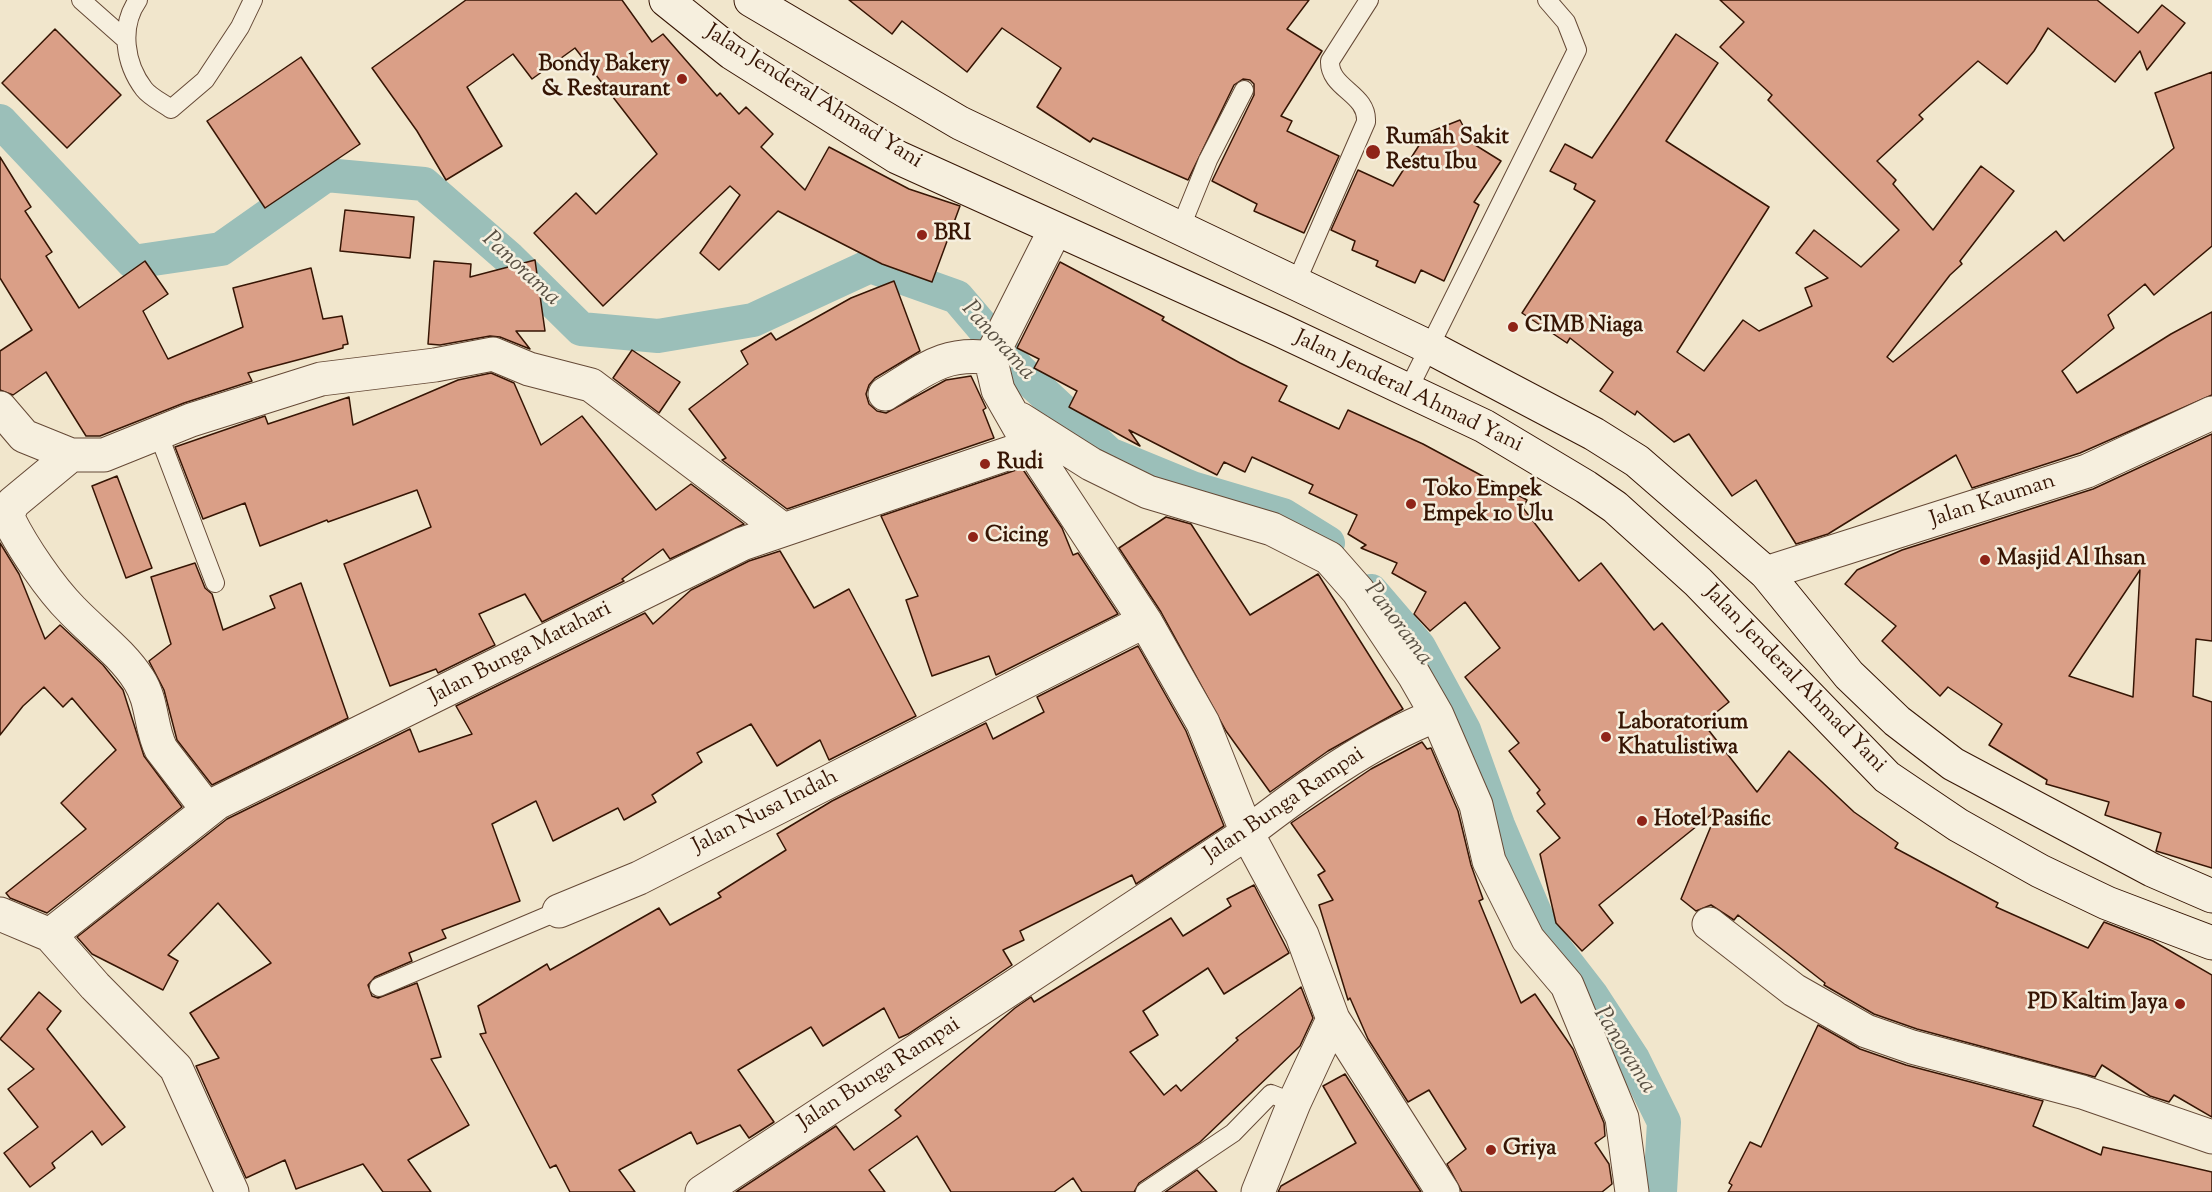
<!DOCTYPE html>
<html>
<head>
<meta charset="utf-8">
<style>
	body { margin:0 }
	canvas { display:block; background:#f1e6cc }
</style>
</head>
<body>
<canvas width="2212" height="1192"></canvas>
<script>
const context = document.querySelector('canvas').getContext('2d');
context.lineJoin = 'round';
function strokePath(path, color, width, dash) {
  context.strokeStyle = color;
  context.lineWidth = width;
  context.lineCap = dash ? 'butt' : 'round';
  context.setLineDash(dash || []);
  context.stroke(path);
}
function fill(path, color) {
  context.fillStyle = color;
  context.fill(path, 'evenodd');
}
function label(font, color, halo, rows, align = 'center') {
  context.font = font + ' "Sorts Mill Goudy",serif';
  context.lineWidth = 5;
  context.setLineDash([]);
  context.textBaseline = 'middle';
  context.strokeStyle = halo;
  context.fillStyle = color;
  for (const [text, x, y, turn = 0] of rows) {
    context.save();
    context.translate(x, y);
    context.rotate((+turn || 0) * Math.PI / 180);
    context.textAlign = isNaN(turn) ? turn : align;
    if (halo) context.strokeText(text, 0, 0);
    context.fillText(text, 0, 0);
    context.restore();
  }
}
strokePath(new Path2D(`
	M0,121L133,262L221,249L326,175L424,184L509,258L581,329L658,336L753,320L870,266L957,297L1020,371L1109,454L1192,488L1283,515L1328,543
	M1371,591L1419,647L1464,730L1498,825L1544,934L1592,996L1633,1059L1664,1122L1660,1192`), '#9bbfb9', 34);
const building = new Path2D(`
	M466,0H622L652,42L663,34L717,96L720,93L739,114L746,107L773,134L761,147L805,190L829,147L909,189L960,206L932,282L882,264L778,211L719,270L700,253L740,195L730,186L603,306L534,233L576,193L596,214L657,154L575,48L532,79L513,54L467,87L502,146L446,180L417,131L372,68Z
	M849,0H1309L1287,29L1322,51L1281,116L1292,121L1287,131L1339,156L1304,233L1254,211L1257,204L1212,181L1254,95V84L1250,80L1243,79L1234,85L1188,180L1093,138L1090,142L1037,107L1061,68L1002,28L967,72L902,21L892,34Z
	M1720,0H2097L2138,33L2162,5L2185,23L2147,70L2140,51L2115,82L2048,28L2034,51L2007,84L1978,61L1919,115L1923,119L1877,161L1896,180L1893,184L1933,230L1981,166L2014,191L1960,261L1962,264L1950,275L1887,357L1893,362L2056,231L2064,241L2174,148L2155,93L2212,72V246L2154,295L2145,284L2108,315L2114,328L2062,371L2077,393L2171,334L2212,312V395L2080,453L1972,488L1956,455L1828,534L1796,544L1756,480L1732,496L1689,434L1674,442L1637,411L1635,415L1600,391L1613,372L1570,338L1567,343L1522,313L1595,201L1574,189L1576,184L1550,171L1565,144L1592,158L1676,34L1718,63L1666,141L1769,207L1677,352L1704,371L1743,320L1759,331L1812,306L1805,288L1828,278L1796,253L1814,230L1861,267L1899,230L1768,100L1772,95L1720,47L1744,22Z
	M55,29L121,95L67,148L2,83Z
	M301,57L360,144L265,208L207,121Z
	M1460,120L1472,143L1501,161L1474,202L1479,205L1444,281L1421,270L1415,283L1376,266L1378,261L1352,250L1355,241L1331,230L1358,170L1393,186L1427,133Z
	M0,157L31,207L25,211L52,252L46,256L79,308L145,261L168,294L143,311L168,359L243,327L233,288L311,268L323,319L342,316L348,344L343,345V348L248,373L252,381L184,403L100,436H86L46,372L13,395L0,390V351L32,330L0,278Z
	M345,210L414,217L410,258L340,251Z
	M535,260L545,331H516L530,349L500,337L490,336L440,345L428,344L434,261L471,264L470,277Z
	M1060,262L1164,317L1162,320L1240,363L1287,386L1279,401L1339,429L1348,410L1423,444L1527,500L1523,508L1579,581L1601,563L1654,630L1662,623L1729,702L1703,723L1757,792L1789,751L1854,812L1898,843L1895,848L1998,903L1996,907L2088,948L2104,922L2153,941L2212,975V1117L2174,1095L2169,1102L2150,1096L2102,1065L2095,1077L1917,1029L1874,1014L1824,985L1825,983L1738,915L1734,920L1711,905L1696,911L1681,899L1718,809L1599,905L1613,923L1582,951L1556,923L1540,854L1560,838L1537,811L1545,804L1537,793L1540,790L1509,751L1519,743L1465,677L1500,648L1465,602L1430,631L1414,614L1426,592L1392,573L1397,563L1361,548L1366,545L1348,534L1357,515L1309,493L1313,485L1252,457L1245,472L1224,462L1217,475L1129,430L1140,446L1069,407L1077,391L1034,368L1039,359L1017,348Z
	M894,281L920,351L875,378L869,385L866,394L869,404L877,411L886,413L946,380L971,376L986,408L983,410L994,438L787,509L722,460L726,458L689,409L748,364L741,351L771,333L776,340L851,298Z
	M632,350L680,382L659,413L613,378Z
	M491,373L514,383L541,445L582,416L656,510L691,484L744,524L670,559L663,549L622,579L624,581L542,622L525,594L479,614L495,645L438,673L436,669L390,686L344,564L431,527L417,490L328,522L327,520L260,546L245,503L203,519L175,447L265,416L268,424L349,397L353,425L458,380Z
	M2212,434V641L2196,639L2193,696L2212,702V868L2156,851L2161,833L2105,815L2109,802L2046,784L2047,780L1989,745L2002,724L1948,687L1940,696L1882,641L1896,626L1845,584L1857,570L1902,550L2093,489ZM2140,570L2133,697L2069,676Z
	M1022,468L1062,528L1073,555L1078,553L1118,614L996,675L989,656L932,676L906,600L918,596L881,516Z
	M117,476L152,568L126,578L92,486Z
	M1166,517L1191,524L1250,615L1318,574L1403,709L1328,751L1270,792L1226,731L1161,612L1119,548Z
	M0,543L19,574L45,639L60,625L103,665L123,690L144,756L182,807L47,913L10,898L6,893L86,829L61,803L116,750L72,698L63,707L44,687L23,706L0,735Z
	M780,551L814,608L849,589L916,716L829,760L820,740L777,766L751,724L697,753L702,762L652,795L656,802L624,820L618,808L553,841L536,801L492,824L520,901L442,930L446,938L409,953L412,961L375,977L368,985L372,996L378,998L417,983L441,1057L431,1059L469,1125L408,1160L431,1192H383L363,1164L296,1189L285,1160L246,1178L196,1066L219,1058L190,1013L271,963L218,903L168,955L178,961L163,990L92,954L77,937L227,819L410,729L419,752L472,734L456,706L645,613L653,624L691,590L749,561Z
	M195,563L205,588L212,594L223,630L275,608L270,596L301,583L348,718L212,785L177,740L164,690L149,661L171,644L151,577Z
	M1138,646L1186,731L1224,826L1136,884L1132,875L1020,931L1024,940L1003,950L1012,965L908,1034L899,1038L884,1008L823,1046L811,1027L738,1070L774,1122L749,1138L740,1125L697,1144L691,1132L619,1170L635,1192H570L556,1165L550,1168L480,1034L486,1033L478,1006L547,964L550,970L659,908L670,925L721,897L718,893L786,850L777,834L832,801L986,723L993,739L1044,712L1037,697Z
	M1422,742L1427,749L1431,748L1458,811L1471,865L1483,899L1479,901L1521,1003L1535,994L1573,1049L1604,1123L1605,1136L1595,1143L1609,1164L1612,1184L1602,1192H1462L1447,1164L1466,1149L1429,1090L1408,1102L1368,1039L1350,998L1348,1000L1319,905L1333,900L1318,875L1325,871L1291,823L1371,769Z
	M1254,885L1289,953L1224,994L1208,968L1143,1011L1158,1035L1130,1052L1164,1095L1176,1085L1181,1091L1238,1040L1236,1038L1301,987L1313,1018L1300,1046L1200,1142L1139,1183L1134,1192H1082L1073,1178L1054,1192H951L917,1136L869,1170L885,1192H736L836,1126L854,1150L901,1116L895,1110L1015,1008L1031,997L1034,1002L1171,918L1183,936L1231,906L1227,899Z
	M39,992L61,1011L47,1029L125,1127L102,1145L92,1131L52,1163L55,1168L30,1187L4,1153L38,1127L8,1089L34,1069L0,1039Z
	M1818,1025L1860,1049L1906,1065L2043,1101L2033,1126L2101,1155L2103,1147L2212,1172V1192H1728L1732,1185L1729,1183L1750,1142L1761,1147Z
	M1345,1074L1421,1192H1278L1281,1186L1356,1143L1323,1086Z
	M1197,1170L1217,1192H1165Z`);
fill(building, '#da9f87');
strokePath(building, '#361504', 1.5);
const service = new Path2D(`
	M81,0L125,39
	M138,0C119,27 125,64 144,89C150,97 163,103 171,109L205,80L240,27L253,0
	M1180,229L1208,160L1244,90
	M1295,285L1366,122C1368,93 1329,89 1330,61L1369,0
	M1408,390L1577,50L1566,22L1547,0
	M158,433L215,583
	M379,987L559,911
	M1145,1192L1233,1133L1271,1094L1294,1103`);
const minor = new Path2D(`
	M1055,230L995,349L992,365L998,390L1030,446L1145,621L1203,723L1247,833L1302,935L1333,1019L1443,1192
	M885,394C925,370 943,351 992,358
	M0,408L24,436L71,455H104L191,420L321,379L435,365L493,354L529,369L591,385L782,529
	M1020,419L1091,464L1148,492L1272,529L1329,558L1358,591L1414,675L1437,715
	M71,455L13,503L9,512V520C23,548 50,588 72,610C94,633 122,653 139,680C153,702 150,727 161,749L207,809
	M1766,573L2087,471L2212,413
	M559,911L639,878L1145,621
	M0,914L50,935L95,986L176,1068L232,1192
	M1709,924L1794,990L1866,1031L1912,1047L2082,1092L2212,1137
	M50,935L217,803L742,544L1030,446
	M702,1192L1247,833C1307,787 1366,743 1437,715L1476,805L1489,861L1528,939L1567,985L1622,1118L1632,1192
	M1258,1192L1294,1103L1333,1019`);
const secondary = new Path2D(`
	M666,0L732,53L897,157L1280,330L1484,426L1586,487L1615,507L1698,582L1887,777L1958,825L2040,871L2107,903L2212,943
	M751,0L960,123L1429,347L1594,434L1637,461L1766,573L1849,675L1897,721L1953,764L2152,870L2212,896`);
strokePath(service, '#654936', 20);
strokePath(minor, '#654936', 35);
strokePath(secondary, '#361504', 35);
strokePath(service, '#f6efde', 18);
strokePath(minor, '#f6efde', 33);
strokePath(secondary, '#f6efde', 33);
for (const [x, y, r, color] of [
	[682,79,6,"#8f2418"],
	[1373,152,8,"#8f2418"],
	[922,235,6,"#8f2418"],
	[1513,327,6,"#8f2418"],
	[985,464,6,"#8f2418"],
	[1411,504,6,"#8f2418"],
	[973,537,6,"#8f2418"],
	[1985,560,6,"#8f2418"],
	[1606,737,6,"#8f2418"],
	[1642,821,6,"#8f2418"],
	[2180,1004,6,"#8f2418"],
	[1491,1150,6,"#8f2418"]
]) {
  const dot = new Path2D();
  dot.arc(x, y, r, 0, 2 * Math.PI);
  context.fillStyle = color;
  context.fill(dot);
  strokePath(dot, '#f6efde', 2);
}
label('bold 22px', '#361504', '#f6efde', [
	["Bondy Bakery",670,66,"right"],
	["& Restaurant",670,91,"right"],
	["Rumah Sakit",1386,139],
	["Restu Ibu",1386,164],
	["BRI",934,235],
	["CIMB Niaga",1525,327],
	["Rudi",997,464],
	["Toko Empek",1423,491],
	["Empek 10 Ulu",1423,516],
	["Cicing",985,537],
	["Masjid Al Ihsan",1997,560],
	["Laboratorium",1618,724],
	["Khatulistiwa",1618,749],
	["Hotel Pasific",1654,821],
	["PD Kaltim Jaya",2168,1004,"right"],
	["Griya",1503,1150]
], 'left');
label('22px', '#361504', '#f6efde', [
	["Jalan Jenderal Ahmad Yani",813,98,32],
	["Jalan Jenderal Ahmad Yani",1408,393,26],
	["Jalan Kauman",1993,502,-18],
	["Jalan Bunga Matahari",521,654,-27],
	["Jalan Jenderal Ahmad Yani",1794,680,46],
	["Jalan Bunga Rampai",1285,806,-34],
	["Jalan Nusa Indah",766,813,-27],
	["Jalan Bunga Rampai",880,1075,-33]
]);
label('italic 24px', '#595043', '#f6efde', [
	["Panorama",520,270,43],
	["Panorama",997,342,48],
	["Panorama",1397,625,53],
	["Panorama",1623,1051,58]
]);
</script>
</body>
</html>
